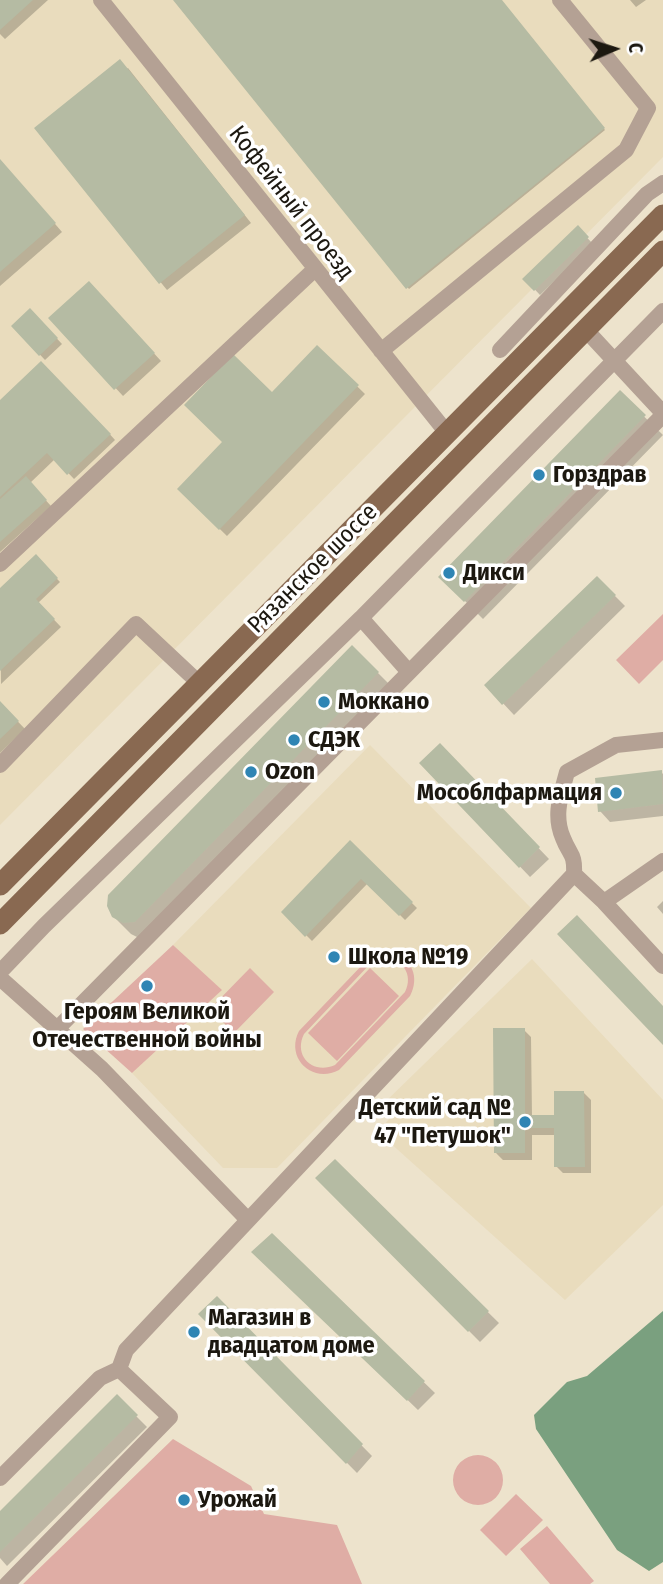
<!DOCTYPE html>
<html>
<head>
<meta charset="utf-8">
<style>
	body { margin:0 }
	#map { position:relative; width:663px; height:1584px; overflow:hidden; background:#ede3cc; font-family:"Fira Sans Condensed",sans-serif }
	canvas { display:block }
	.north { position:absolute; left:579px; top:14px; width:70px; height:70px; -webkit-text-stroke:5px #fff; paint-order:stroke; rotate:87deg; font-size:19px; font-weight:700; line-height:28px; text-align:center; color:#1c1810 }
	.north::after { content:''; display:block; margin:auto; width:24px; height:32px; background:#1c1810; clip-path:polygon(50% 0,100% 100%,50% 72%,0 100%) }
</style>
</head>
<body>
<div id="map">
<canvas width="663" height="1584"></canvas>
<div class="north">С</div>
</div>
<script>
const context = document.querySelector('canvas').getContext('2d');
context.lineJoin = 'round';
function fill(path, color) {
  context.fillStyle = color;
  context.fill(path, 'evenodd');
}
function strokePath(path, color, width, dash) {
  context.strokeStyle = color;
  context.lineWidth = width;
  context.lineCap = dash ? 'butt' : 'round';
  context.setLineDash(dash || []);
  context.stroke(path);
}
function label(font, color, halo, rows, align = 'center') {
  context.font = font + ' "Fira Sans Condensed",sans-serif';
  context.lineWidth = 7;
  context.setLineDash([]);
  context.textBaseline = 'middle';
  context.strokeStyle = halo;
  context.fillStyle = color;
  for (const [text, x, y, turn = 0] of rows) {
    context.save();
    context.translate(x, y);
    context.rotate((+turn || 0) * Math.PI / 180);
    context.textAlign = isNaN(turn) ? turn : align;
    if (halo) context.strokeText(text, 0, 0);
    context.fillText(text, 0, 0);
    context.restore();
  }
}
fill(new Path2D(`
	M0,0H663V157L0,825Z
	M370,745L531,908L277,1168H223L132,1073L221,990L173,945Z
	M532,959L663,1100V1205L565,1300L378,1132L395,1112L383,1104Z`), '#e9dcbd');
fill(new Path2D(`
	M663,614V660L639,684L616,660Z
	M173,945L222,990L132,1073L83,1029Z
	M392,952C412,959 420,977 410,996L339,1070C312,1084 285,1058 299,1031L366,961L376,954ZM381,958C402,957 414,974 405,992L335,1065C313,1075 293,1056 304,1034L370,964Z
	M250,968L274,992L234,1033L210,1009Z
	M370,968L399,996L337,1061L308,1033Z
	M173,1439L251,1486L264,1514L337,1525L362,1584H23Z
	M453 1480a25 25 0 1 1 50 0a25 25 0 1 1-50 0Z
	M516,1494L543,1520L506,1556L480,1530Z
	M547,1526L594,1581L590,1584H550L520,1549Z`), '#dfada5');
fill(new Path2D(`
	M663,1311V1562L649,1571L617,1550L536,1429L534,1415L567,1382L587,1376Z`), '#7aa07f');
fill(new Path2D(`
	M0,0H48L5,39L0,34Z
	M175,0H500L605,130L409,289Z
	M630,0H646L636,7Z
	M128,68L251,223L167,290L36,129Z
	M0,160L62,232L0,286Z
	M578,228L593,244L540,295L525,279Z
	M96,290L161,361L123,396L51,318Z
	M30,310L62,344L45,360L13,326Z
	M317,347L365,394L227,536L179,489Z
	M620,393L663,435L483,619L441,577Z
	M0,402L97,420L115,440L74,479L55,459L30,483L51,506L0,552Z
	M36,557L60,582L38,603L61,627L1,684L0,591Z
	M597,578L625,606L514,715L486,685Z
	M352,647L395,690L141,939L131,934L113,916Z
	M0,703L25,729L0,753Z
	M440,745L549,859L530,877L421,763Z
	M661,772L663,774V816L610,822L600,811Z
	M351,843L417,908L405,920L368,883L312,941L283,912Z
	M663,901V914L657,907Z
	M524,1030L531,1037L532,1117H556L583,1092L591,1100V1173H563L556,1166V1135H532V1160H503L496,1153Z
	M335,1162L499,1323L480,1342L317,1178Z
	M272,1235L435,1393L418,1410L254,1252Z
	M217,1299L372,1456L357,1473L200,1314Z
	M117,1397L147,1427L7,1566L0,1558V1513Z`), '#0003');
fill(new Path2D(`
	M0,0H33L0,30Z
	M173,0H502L605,128L406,289Z
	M120,59L245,215L159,284L34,128Z
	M0,159L56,223L0,272Z
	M578,225L589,237L534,291L522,279Z
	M89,281L155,353L114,390L48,318Z
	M30,308L58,338L39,356L11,326Z
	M317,345L359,385L219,530L177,489L222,442L184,405L233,354L272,392Z
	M41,361L111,434L67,475L47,453L0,497V400Z
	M620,390L646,415L464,602L438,577Z
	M26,476L47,500L0,542V499Z
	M36,554L58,578L36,599L55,619L0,671V588Z
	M597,576L616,595L502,705L484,685Z
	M352,645L379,672L135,922L123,923L112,917L107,906L108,895Z
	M0,701L19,721L0,739Z
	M440,743L540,847L519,868L419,763Z
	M662,770L663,804L598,812L595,778Z
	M350,840L413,902L399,916L361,879L305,937L281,912Z
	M577,915L663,1006V1045L557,934Z
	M493,1028H525V1115H554V1091H584L585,1167H554V1128H525V1153H494Z
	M335,1159L489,1311L468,1332L315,1178Z
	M272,1233L425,1381L407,1401L251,1252Z
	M217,1296L363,1444L346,1464L198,1314Z
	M117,1394L138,1415L0,1552V1511Z`), '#b5bba3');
strokePath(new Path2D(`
	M101,0L447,433
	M585,329L663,413
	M500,350L647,194L663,183
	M381,351L626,150L648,108L560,0
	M0,564L315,269
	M408,671L361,618L663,311
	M0,765L136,624L199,683
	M574,874L604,902L663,861
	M604,902L663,966
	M0,972L44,926L361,618
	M0,978L102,1069L248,1220
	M57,1029L663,415
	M119,1369L126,1350L574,874C575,853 570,856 563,838C553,815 561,795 567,772L616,745L663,740
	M0,1478L100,1378L119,1369L170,1417L7,1584`), '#b4a194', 16);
strokePath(new Path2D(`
	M0,885L663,215
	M0,924L663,251`), '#896951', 21);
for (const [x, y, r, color] of [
	[539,475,7,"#2f85b4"],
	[449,573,7,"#2f85b4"],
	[324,702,7,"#2f85b4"],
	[294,740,7,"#2f85b4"],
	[251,772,7,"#2f85b4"],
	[616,793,7,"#2f85b4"],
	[334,957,7,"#2f85b4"],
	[147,986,7,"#2f85b4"],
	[525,1122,7,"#2f85b4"],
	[194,1332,7,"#2f85b4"],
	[184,1500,7,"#2f85b4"]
]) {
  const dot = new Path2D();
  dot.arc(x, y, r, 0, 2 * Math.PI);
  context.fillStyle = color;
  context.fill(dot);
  strokePath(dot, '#fff', 2.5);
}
label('24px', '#1c1810', '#fff', [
	["Кофейный проезд",291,203,52],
	["Рязанское шоссе",313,569,-45]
]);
label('bold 24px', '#1c1810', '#fff', [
	["Горздрав",553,475],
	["Дикси",463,573],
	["Моккано",338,702],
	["СДЭК",308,740],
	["Ozon",265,772],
	["Мособлфармация",602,793,"right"],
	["Школа №19",348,957],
	["Героям Великой",147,1012,"center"],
	["Отечественной войны",147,1040,"center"],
	["Детский сад №",511,1108,"right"],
	["47 \"Петушок\"",511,1136,"right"],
	["Магазин в",208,1318],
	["двадцатом доме",208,1346],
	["Урожай",198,1500]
], 'left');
</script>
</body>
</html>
